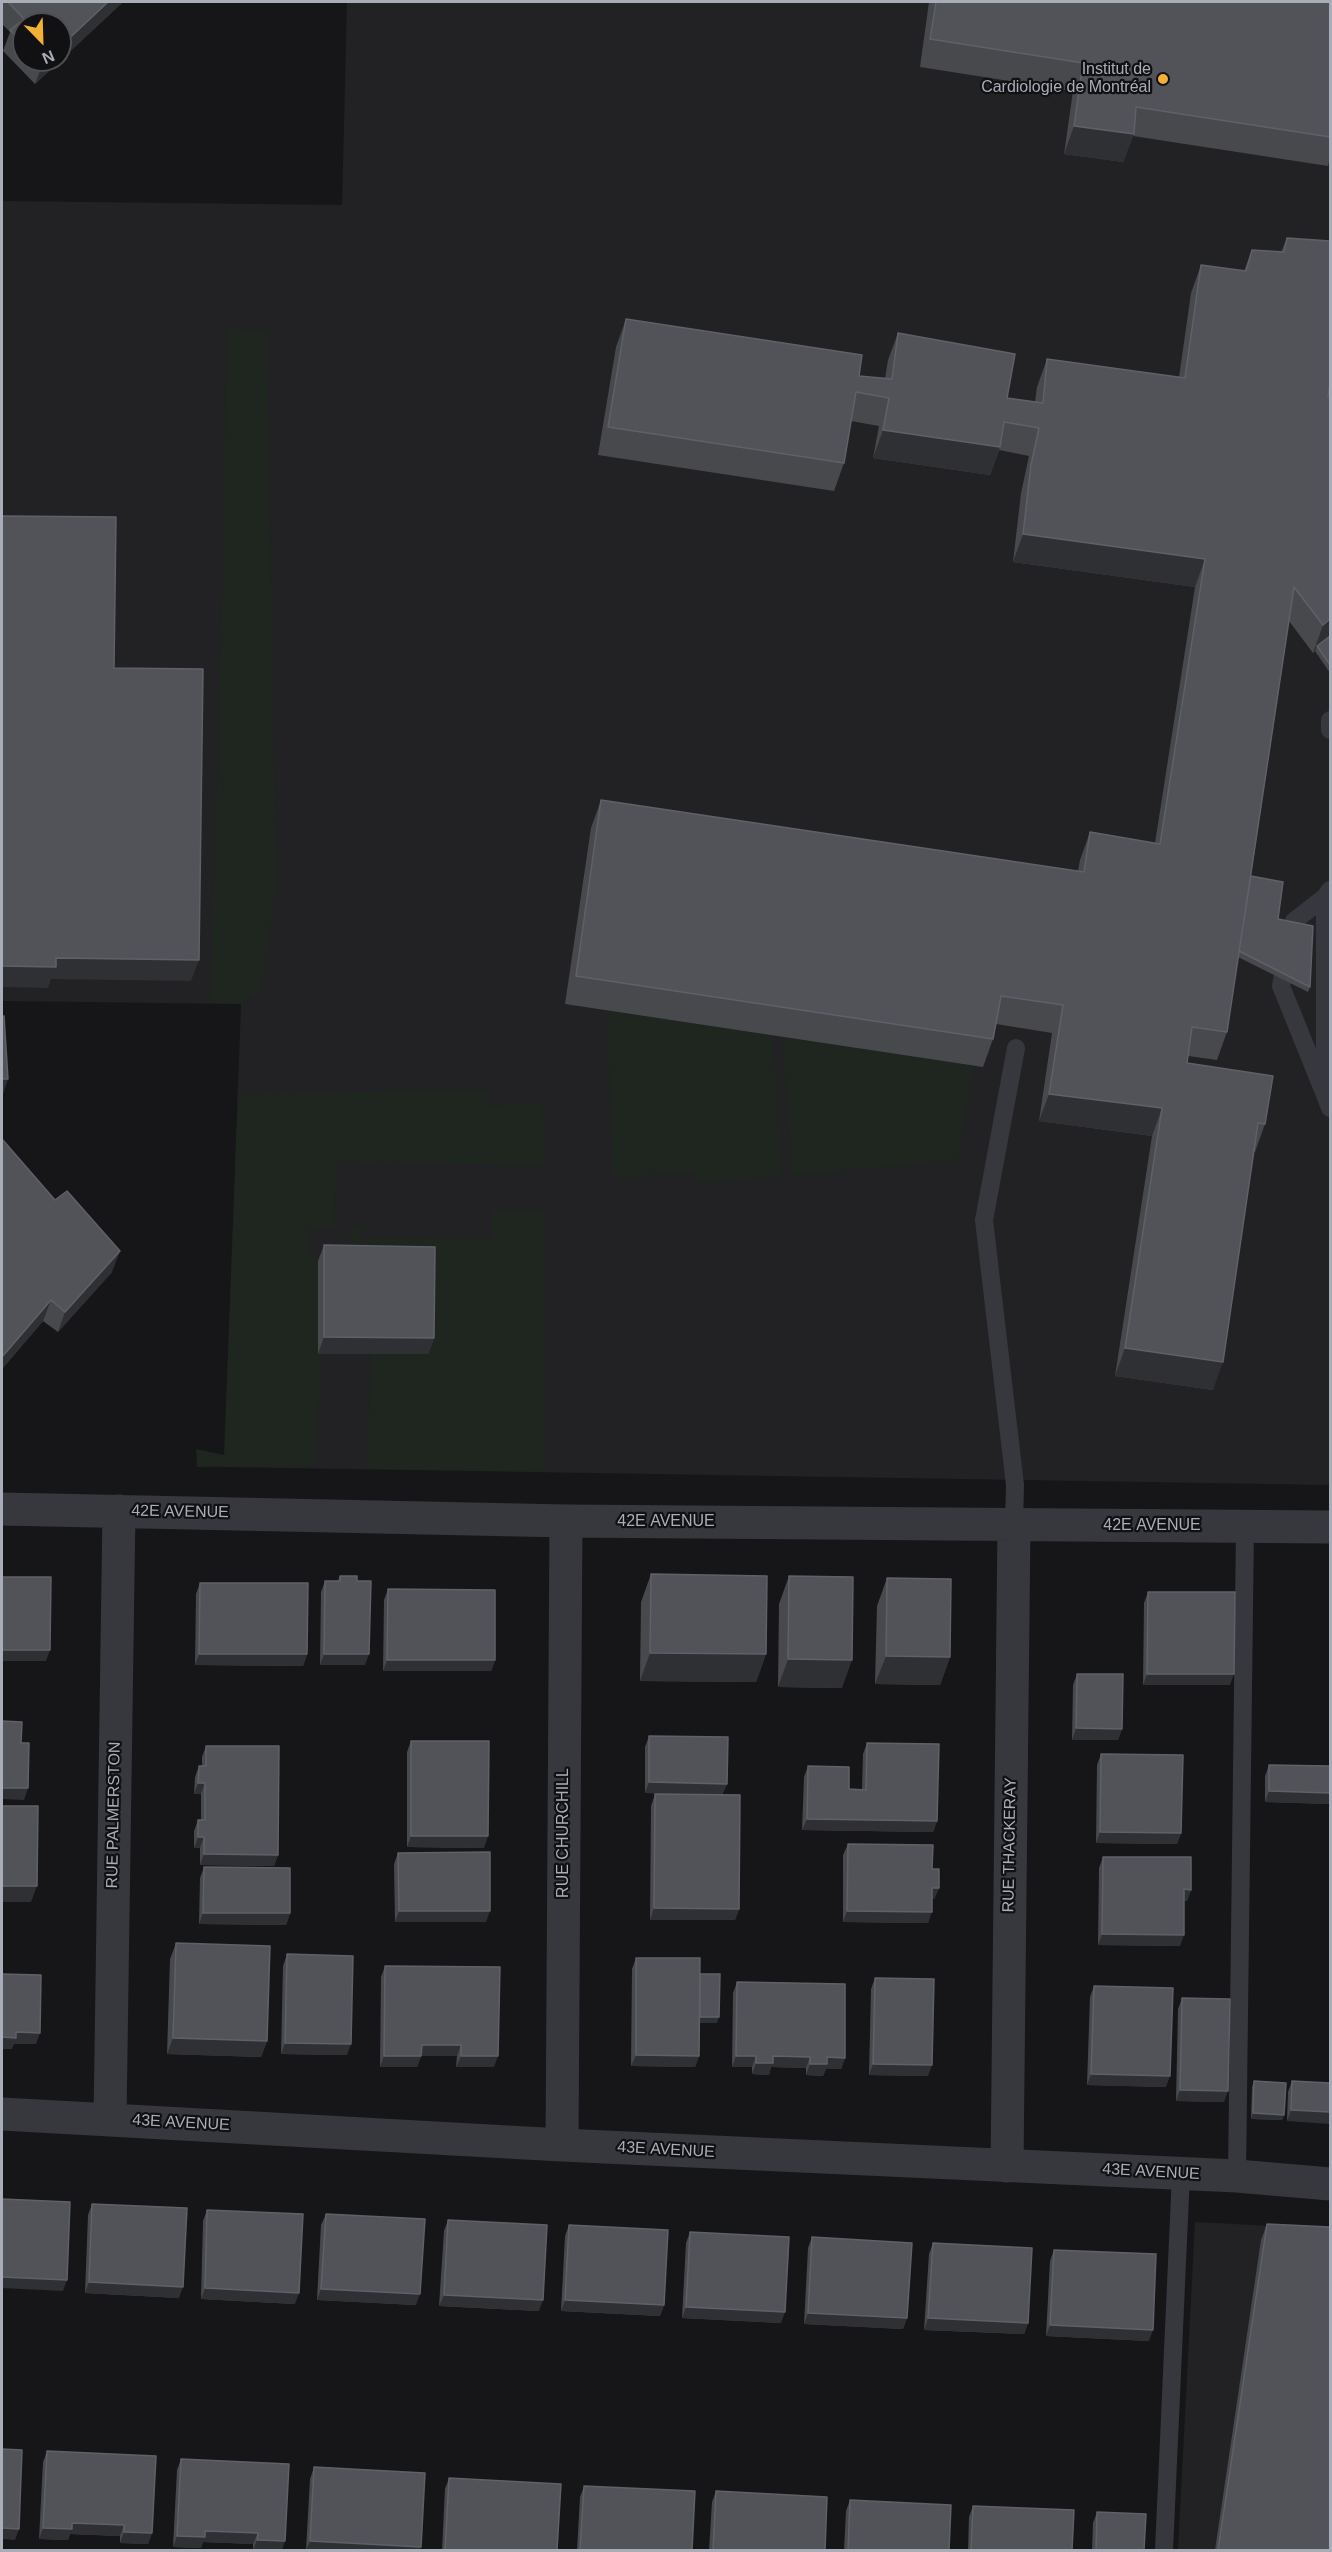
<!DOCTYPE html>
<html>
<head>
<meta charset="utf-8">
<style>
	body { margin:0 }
	#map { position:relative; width:1332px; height:2552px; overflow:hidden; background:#161618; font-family:Helvetica,sans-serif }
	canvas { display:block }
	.frame { position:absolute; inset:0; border:3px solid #a8adb8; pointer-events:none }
	.north { position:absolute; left:12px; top:12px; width:60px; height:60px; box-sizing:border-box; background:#111113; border:2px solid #4d4f55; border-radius:50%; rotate:157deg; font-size:16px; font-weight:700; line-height:24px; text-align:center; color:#a8adb8 }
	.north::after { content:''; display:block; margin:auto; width:21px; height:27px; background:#f2b134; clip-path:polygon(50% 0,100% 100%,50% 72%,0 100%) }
</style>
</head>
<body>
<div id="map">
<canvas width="1332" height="2552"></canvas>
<div class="frame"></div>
<div class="north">N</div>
</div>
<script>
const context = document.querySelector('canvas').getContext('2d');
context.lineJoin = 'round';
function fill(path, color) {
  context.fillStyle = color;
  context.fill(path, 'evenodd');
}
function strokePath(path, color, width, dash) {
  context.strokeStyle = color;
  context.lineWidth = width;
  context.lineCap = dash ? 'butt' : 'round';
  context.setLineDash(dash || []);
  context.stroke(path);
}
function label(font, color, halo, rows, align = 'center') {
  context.font = font + ' Helvetica,sans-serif';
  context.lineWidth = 4.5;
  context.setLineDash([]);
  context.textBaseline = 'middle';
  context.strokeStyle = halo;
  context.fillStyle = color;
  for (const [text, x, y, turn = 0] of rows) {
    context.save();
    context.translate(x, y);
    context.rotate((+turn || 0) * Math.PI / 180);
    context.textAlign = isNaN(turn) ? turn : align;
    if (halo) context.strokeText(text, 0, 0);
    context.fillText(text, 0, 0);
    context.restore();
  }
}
fill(new Path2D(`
	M347,2H1330V1485L224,1467L241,1004L2,1001V201L342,205Z
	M1195,2222L1330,2229V2550H1178Z`), '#222225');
fill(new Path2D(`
	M227,328L267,331L276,890L260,992L241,1004L210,1003L221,655Z
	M607,1010L773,1036L782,1176L694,1183L693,1172L613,1178Z
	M782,1037L973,1066L958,1160L793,1175Z
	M489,1090L488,1106L542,1102L545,1165L336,1162L334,1228H309L308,1256L318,1257V1353H322L315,1466L197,1467L196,1449L224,1455L238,1094Z
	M492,1210H545L544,1471L367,1469L371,1354H428L349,1262L351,1226H361V1239L492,1238Z`), '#1e261f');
strokePath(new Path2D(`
	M1330,720V730
	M1330,890L1325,897V1095L1330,1108
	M1325,897L1294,921L1281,986L1325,1095
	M1014,1525L1015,1485L984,1220L1016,1048
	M1237,2176L1245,1527
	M1164,2550L1181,2174`), '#37383d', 18);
strokePath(new Path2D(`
	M2,1509L566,1521L1330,1527
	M2,2114L562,2145L1237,2176L1330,2184
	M110,2118L119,1511
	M562,2145L566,1521
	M1007,2166L1014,1525`), '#37383d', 33);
fill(new Path2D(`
	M2,2H123L35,84L3,51L10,32L2,24ZM24,24L60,60H24Z
	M929,2H1330V159L1328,166L1133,136L1123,162L1064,154L1073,91L920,67Z
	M1287,238L1328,397H1330V673L1315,651L1313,653L1289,621L1251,876L1278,919L1310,987L1308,992L1238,957L1227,1032L1217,1060L1188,1056L1187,1063L1265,1124L1255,1152H1254L1213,1390L1115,1376L1152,1136L1039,1121L1052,1033L996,1024L993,1039L983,1067L565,1004L591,828L601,800L1078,871L1080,860L1090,832L1155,843L1195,587L1013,562L1021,493L1029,456L999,450L990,475L873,458L879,426L851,421L844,463L834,491L598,455L616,347L626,319L859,376L885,379L888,360L898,333L1007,398L1035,402L1037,387L1047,359L1179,377L1191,293L1201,265L1244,271L1252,250L1281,252Z
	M2,1139L112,1272L58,1332L43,1321L2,1369Z
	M324,1245L434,1338L428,1354H318V1261Z
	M651,1574L766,1654L756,1682L640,1681L641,1602Z
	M340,1576L357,1581L365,1665H320L321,1592L325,1581H338Z
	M789,1576L842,1688L778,1687L779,1604Z
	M887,1578L950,1657L940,1685L875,1684L877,1606Z
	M200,1583L307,1654L303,1666L195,1665L196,1594Z
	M388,1589L495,1660L491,1671H383L384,1600Z
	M1148,1592L1230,1685H1143L1144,1603Z
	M1077,1674L1122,1729L1118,1740H1072L1073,1685Z
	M649,1736L727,1784L722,1795L645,1793V1747Z
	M411,1741L484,1848L407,1847V1752Z
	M867,1743L937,1821L933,1832L802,1830L804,1777L808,1766L849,1789L862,1790L863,1754Z
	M206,1746L278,1855L274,1866L200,1865V1848H194V1831L198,1820H201V1794H194L195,1777L199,1766H202V1757Z
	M1101,1754L1181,1833L1177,1844L1096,1843L1097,1765Z
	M1269,1765L1330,1766V1804L1265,1802V1776Z
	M655,1794L739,1909L735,1920H650L651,1806Z
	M848,1844L932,1869L939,1888L934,1899H932L928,1923L843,1922V1855Z
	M398,1853L486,1922H395L394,1864Z
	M1103,1857L1191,1890L1187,1901H1184L1180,1946L1098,1945L1099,1868Z
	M204,1867L290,1913L286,1925L199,1924L200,1878Z
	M176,1943L267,2041L261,2057L167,2054L170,1959Z
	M287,1954L347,2055L281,2054L283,1966Z
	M636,1958L700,1974L717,2023H700L699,2056L695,2067L631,2066L632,1969Z
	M385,1966L494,2067H456L457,2056H421L417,2067H380L381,1977Z
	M875,1978L928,2076L869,2075L871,1989Z
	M737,1982L845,2058L841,2069H826L823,2076L806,2075V2068L771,2067L769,2075L752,2074V2067H732L733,1993Z
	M1094,1986L1166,2087L1087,2085L1090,1997Z
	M1182,1998L1224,2102L1176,2101L1178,2009Z
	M1254,2081L1284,2115L1282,2120L1251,2119L1252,2087Z
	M1292,2081L1330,2083L1287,2121L1288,2092Z
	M92,2204L179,2298L85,2293L88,2215Z
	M207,2210L295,2304L201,2299L203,2221Z
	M326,2214L416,2305L317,2300L321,2225Z
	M448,2220L539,2311L439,2306L444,2231Z
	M1267,2224L1330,2550H1215L1261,2240Z
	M569,2225L664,2305L660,2316L561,2311L565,2236Z
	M690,2232L781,2323L682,2318L686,2243Z
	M812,2237L907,2318L903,2329L804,2324L808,2248Z
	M933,2243L1028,2323L1024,2334L924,2330L929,2254Z
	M1054,2250L1149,2341L1046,2336L1050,2261Z
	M47,2451L152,2533L148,2544L120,2543V2536L70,2534L68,2540L39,2539L43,2462Z
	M181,2459L282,2550H253V2544L203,2542L201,2548L173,2547L177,2470Z
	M314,2467L420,2550H306L310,2479Z
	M449,2478L557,2550H442L445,2489Z
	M584,2486L692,2550H577L580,2497Z
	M716,2491L825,2550H709L712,2502Z
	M850,2500L949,2550H844L846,2511Z
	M973,2506L1072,2550H968L969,2517Z
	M1097,2512L1144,2550H1092L1093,2523Z`), '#47494d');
fill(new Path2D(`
	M108,2H123L35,84L43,63L46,60H60V47Z
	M1074,126L1134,134L1123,162L1064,154Z
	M883,430L1000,447L990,475L873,458Z
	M1023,534L1205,559L1195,587L1013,562Z
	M1330,619V640L1317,646L1315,651L1313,653L1323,625Z
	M56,958L199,960L191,981L51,979L48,988L2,987V966Z
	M2,1079H8L2,1097Z
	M1049,1094L1162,1108L1152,1136L1039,1121Z
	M120,1251L112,1272L58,1332L65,1312Z
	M51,1300L43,1321L2,1369V1357Z
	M324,1337L434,1338L428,1354H318Z
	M1125,1348L1223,1362L1213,1390L1115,1376Z
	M2,1650H50L46,1661H2Z
	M650,1653L766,1654L756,1682L640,1681Z
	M199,1654H307L303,1666L195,1665Z
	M324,1654H369L365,1665H320Z
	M886,1656L950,1657L940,1685L875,1684Z
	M788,1659L852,1660L842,1688L778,1687Z
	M387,1660H495L491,1671H383Z
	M1147,1674H1234L1230,1685H1143Z
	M1076,1728L1122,1729L1118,1740H1072Z
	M649,1782L727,1784L722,1795L645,1793Z
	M198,1783H205L201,1794H194Z
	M2,1788H28L24,1800L2,1799Z
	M1269,1791L1330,1793V1804L1265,1802Z
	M807,1819L937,1821L933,1832L802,1830Z
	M1100,1832L1181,1833L1177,1844L1096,1843Z
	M411,1836H488L484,1848L407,1847Z
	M198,1837H204L200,1848H194Z
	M204,1854L278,1855L274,1866L200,1865Z
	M2,1886H37L31,1902H2Z
	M932,1888H939L934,1899H928Z
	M1184,1889L1191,1890L1187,1901H1180Z
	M654,1908L739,1909L735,1920H650Z
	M399,1911H490L486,1922H395Z
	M847,1911L932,1912L928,1923L843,1922Z
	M203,1913H290L286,1925L199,1924Z
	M1102,1934L1184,1935L1180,1946L1098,1945Z
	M698,2017H719L717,2023H696Z
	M16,2032L40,2033L36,2044H14L12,2049H2V2037Z
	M173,2038L267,2041L261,2057L167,2054Z
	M285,2043L351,2044L347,2055L281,2054Z
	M422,2045H461L457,2056H417Z
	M636,2055L699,2056L695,2067L631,2066Z
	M384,2056H421L417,2067H380Z
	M461,2056H498L494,2067H456Z
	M736,2056H756L752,2067H732Z
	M773,2056L810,2057L806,2068L771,2067L769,2075L752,2074L756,2063Z
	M827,2057L845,2058L841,2069H826L823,2076L806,2075L810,2064Z
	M873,2064L932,2065L928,2076L869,2075Z
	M1091,2074L1170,2076L1166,2087L1087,2085Z
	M1180,2090L1228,2091L1224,2102L1176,2101Z
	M1291,2110L1330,2112V2124L1287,2121Z
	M1253,2113L1284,2115L1282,2120L1251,2119Z
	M2,2277L67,2280L63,2291L2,2288Z
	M89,2282L183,2287L179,2298L85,2293Z
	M205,2288L299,2293L295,2304L201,2299Z
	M321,2289L420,2294L416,2305L317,2300Z
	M444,2295L543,2300L539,2311L439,2306Z
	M565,2300L664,2305L660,2316L561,2311Z
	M686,2307L785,2312L781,2323L682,2318Z
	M808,2313L907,2318L903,2329L804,2324Z
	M928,2318L1028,2323L1024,2334L924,2330Z
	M1050,2325L1153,2330L1149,2341L1046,2336Z
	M72,2523L124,2525L120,2536L70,2534L68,2540L39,2539L43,2528Z
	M2,2528L19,2529L15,2540L2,2539Z
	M205,2531L258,2533L253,2544L203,2542L201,2548L173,2547L177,2536Z
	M124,2532L152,2533L148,2544L120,2543Z
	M257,2540L285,2541L282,2550H253Z
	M310,2541L421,2547L420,2550H306Z`), '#2f3033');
const building = new Path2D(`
	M8,2H108L60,47V24H24V44L10,30L24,19Z
	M936,2H1330V137L1136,107L1134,134L1074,126L1083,63L930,39Z
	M1287,238L1330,241V380L1328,397H1330V619L1323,625L1294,587L1227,1032L1192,1027L1187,1063L1273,1076L1265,1124L1258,1123L1223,1362L1125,1348L1162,1108L1049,1094L1063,1005L1001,996L993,1039L576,976L601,800L1084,872L1090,832L1160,844L1205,559L1023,534L1031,465L1039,428L1004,422L1000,447L883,430L889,398L856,392L844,463L608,427L626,319L862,355L859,376L892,379L898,333L1015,354L1007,398L1043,403L1047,359L1185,378L1201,265L1246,271L1252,250L1284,252Z
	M2,516L116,517L114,668L203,669L199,960L56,958V967L2,966Z
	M1330,636V665L1317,646Z
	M1251,876L1283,882L1278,919L1313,926L1310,987L1239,951Z
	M2,1016H4L8,1079H2Z
	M2,1139L55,1200L67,1191L120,1251L65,1312L51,1300L2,1357Z
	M324,1245L435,1247L434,1338L324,1337Z
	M651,1574L767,1576L766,1654L650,1653Z
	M340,1576H357V1581H371L369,1654H324L325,1581H340Z
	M789,1576L853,1577L852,1660L788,1659Z
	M2,1577H51L50,1650H2Z
	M887,1578L951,1579L950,1657L886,1656Z
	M200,1583H308L307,1654H199Z
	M388,1589L495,1590V1660H387Z
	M1148,1592H1235L1234,1674H1147Z
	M1077,1674H1123L1122,1729L1076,1728Z
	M2,1721L22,1722L21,1743H29L28,1788H2Z
	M649,1736L728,1737L727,1784L649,1782Z
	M411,1741H489L488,1836H411Z
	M867,1743L939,1744L937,1821L807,1819L808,1766L849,1767V1789L866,1790Z
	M206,1746H279L278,1855L204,1854V1837H198V1820H205V1783H198L199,1766H206Z
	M1101,1754L1183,1755L1181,1833L1100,1832Z
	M1269,1765L1330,1766V1793L1269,1791Z
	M655,1794L740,1795L739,1909L654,1908Z
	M2,1806H38L37,1886H2Z
	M848,1844L933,1845L932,1869H939V1888H932V1912L847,1911Z
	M490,1852V1911H399L398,1853Z
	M1103,1857H1191V1890L1184,1889V1935L1102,1934Z
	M204,1867L290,1868V1913H203Z
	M176,1943L270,1946L267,2041L173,2038Z
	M287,1954L353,1956L351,2044L285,2043Z
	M636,1958H700L699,2056L636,2055Z
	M385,1966L500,1967L498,2056H461V2045H422L421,2056H384Z
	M2,1974L41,1975L40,2033L16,2032V2038L2,2037Z
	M700,1974H720L719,2017H700Z
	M875,1978L934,1979L932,2065L873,2064Z
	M737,1982L845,1984V2058L827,2057V2064H810V2057L773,2056V2063H756V2056H736Z
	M1094,1986L1173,1988L1170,2076L1091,2074Z
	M1182,1998L1230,1999L1228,2091L1180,2090Z
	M1254,2081L1286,2083L1284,2115L1253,2113Z
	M1292,2081L1330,2083V2112L1291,2110Z
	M2,2199L70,2202L67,2280L2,2277Z
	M92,2204L187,2208L183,2287L89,2282Z
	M207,2210L303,2214L299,2293L205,2288Z
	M326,2214L425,2219L420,2294L321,2289Z
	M448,2220L547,2225L543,2300L444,2295Z
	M1267,2224L1330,2227V2550H1218Z
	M569,2225L668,2230L664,2305L565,2300Z
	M690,2232L789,2237L785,2312L686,2307Z
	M812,2237L912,2243L907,2318L808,2313Z
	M933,2243L1032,2248L1028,2323L928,2318Z
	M1054,2250L1156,2254L1153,2330L1050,2325Z
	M2,2449L22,2450L19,2529L2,2528Z
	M47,2451L156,2456L152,2533L124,2532V2525L72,2523V2529L43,2528Z
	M181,2459L289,2464L285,2541L257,2540L258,2533L205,2531V2537L177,2536Z
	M314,2467L425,2473L421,2547L310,2541Z
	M449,2478L561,2484L557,2550H445Z
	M584,2486L695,2491L692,2550H580Z
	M716,2491L827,2497L825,2550H713Z
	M850,2500L951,2505L949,2550H848Z
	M973,2506L1074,2510L1072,2550H971Z
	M1097,2512L1146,2514L1144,2550H1096Z`);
fill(building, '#525359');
strokePath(building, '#5f6168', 1.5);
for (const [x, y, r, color] of [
	[1163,79,6,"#f2b134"]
]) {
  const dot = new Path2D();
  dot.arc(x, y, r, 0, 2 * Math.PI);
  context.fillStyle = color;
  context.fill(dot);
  strokePath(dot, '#111113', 2);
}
label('16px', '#a8adb8', '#111113', [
	["Institut de",1151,70],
	["Cardiologie de Montréal",1151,88]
], 'right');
label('16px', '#a8adb8', '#111113', [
	["42E AVENUE",180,1512,1],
	["42E AVENUE",666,1522],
	["42E AVENUE",1152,1526],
	["RUE PALMERSTON",114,1815,-89],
	["RUE CHURCHILL",564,1833,-90],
	["RUE THACKERAY",1010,1845,-89],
	["43E AVENUE",181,2123,3],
	["43E AVENUE",666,2150,3],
	["43E AVENUE",1151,2172,3]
]);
</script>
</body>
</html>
